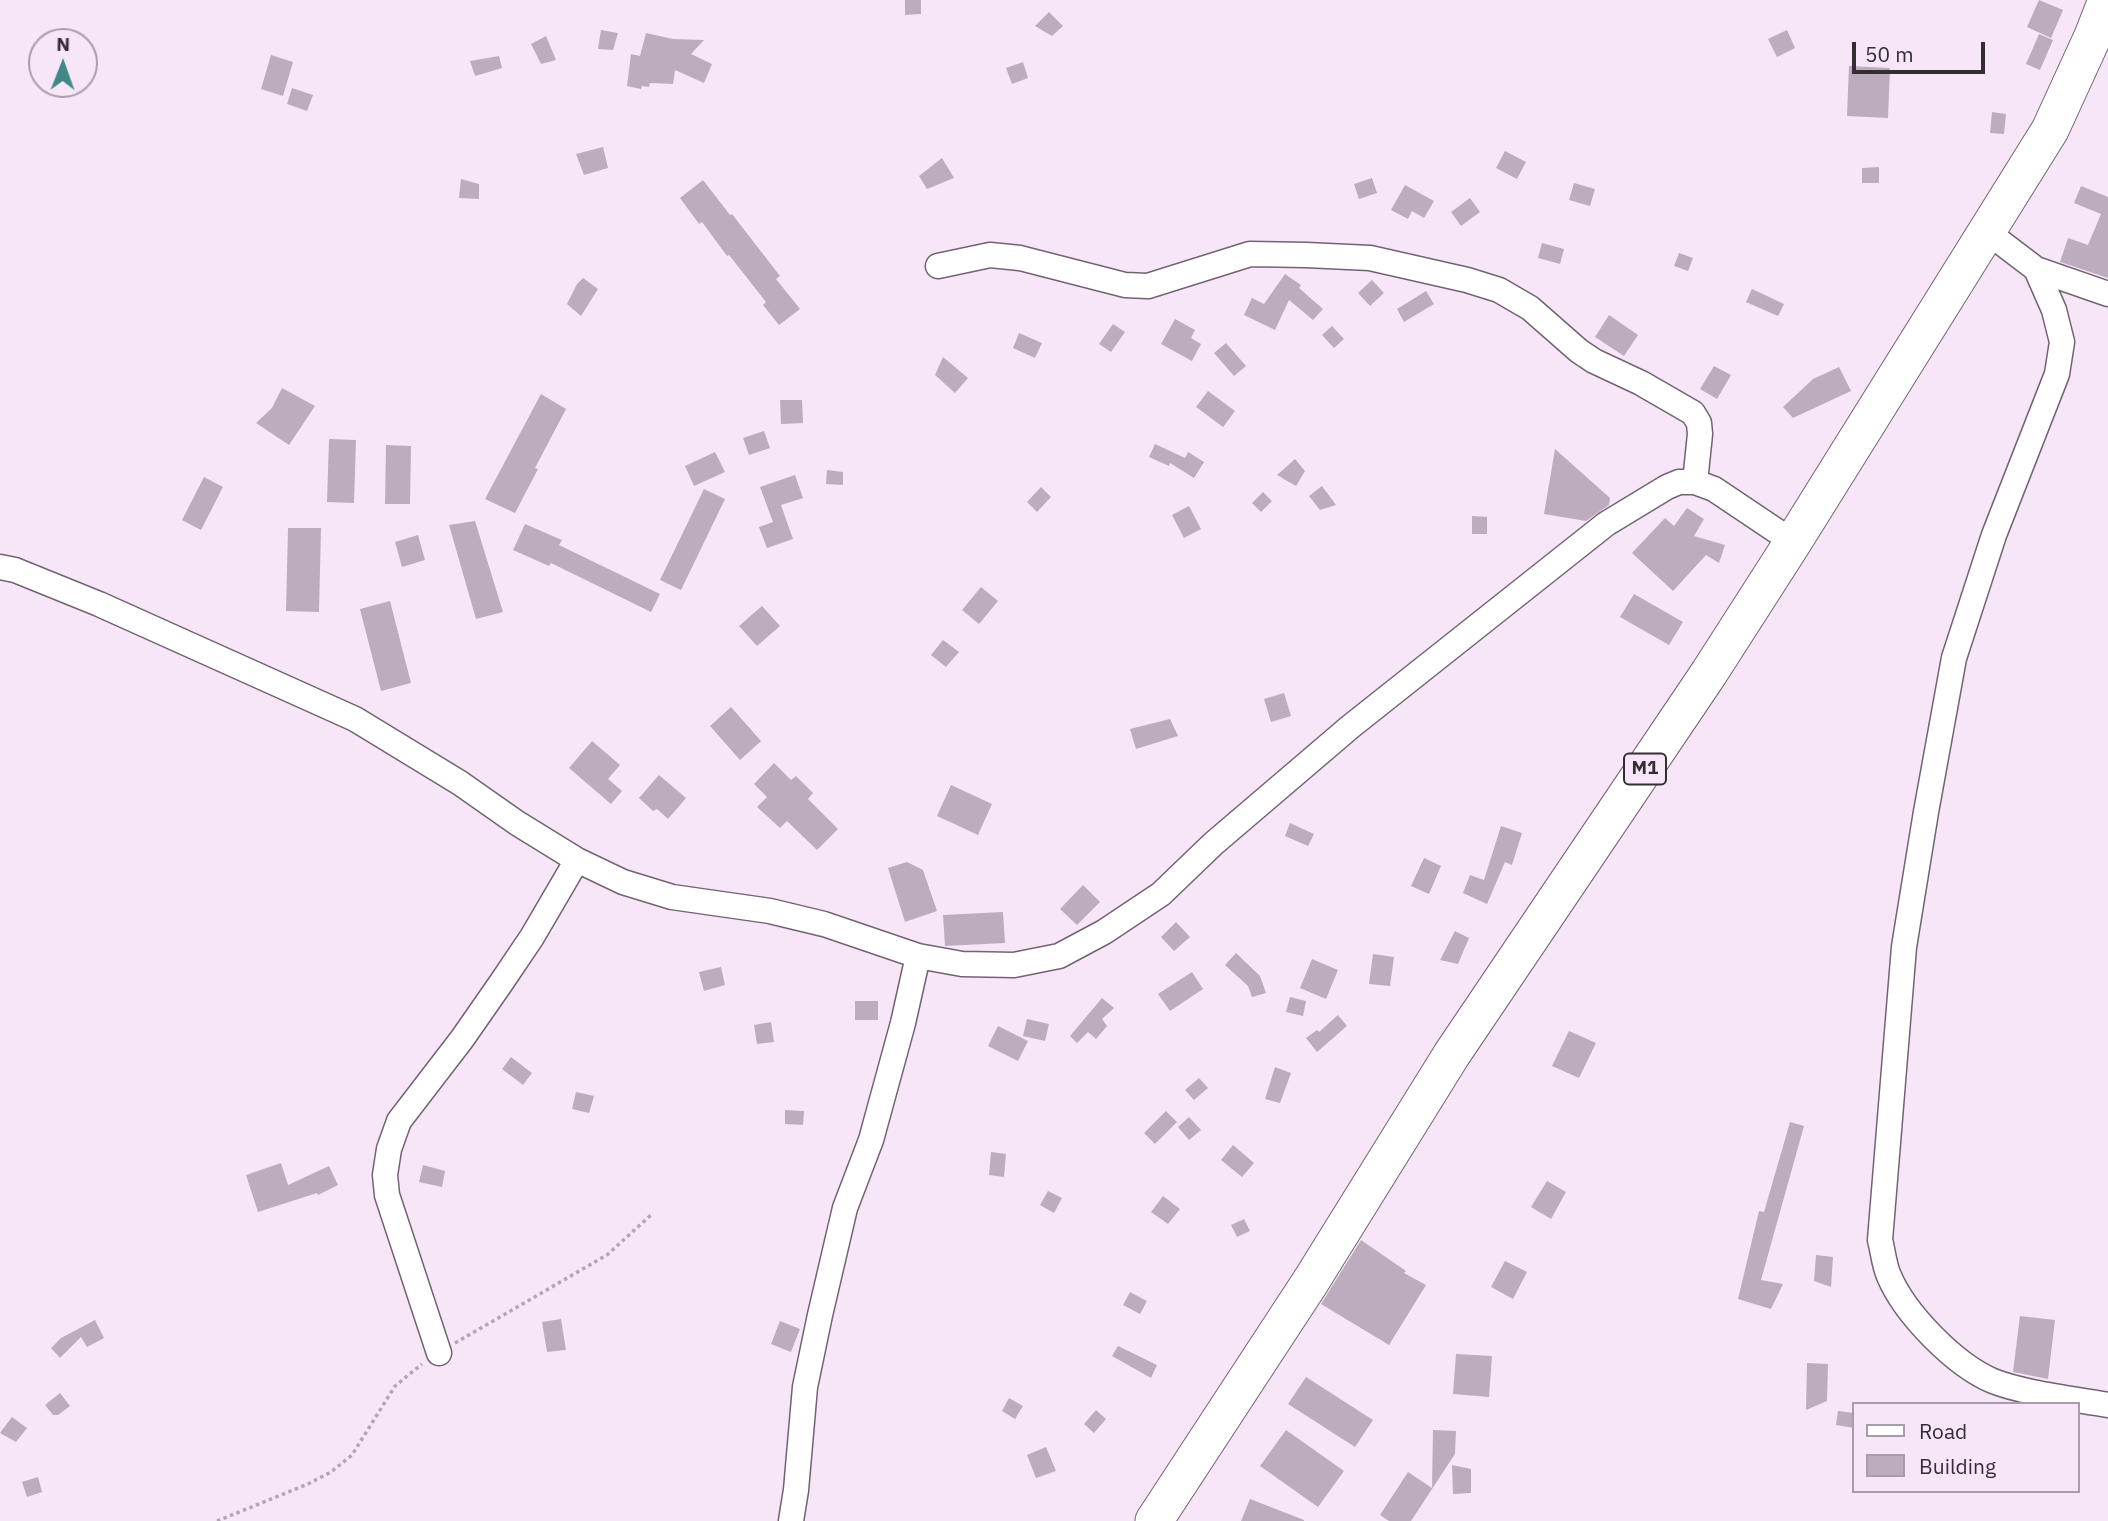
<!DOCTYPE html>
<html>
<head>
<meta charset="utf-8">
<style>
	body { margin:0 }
	#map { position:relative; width:2108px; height:1521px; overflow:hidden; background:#f7e6f8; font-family:"IBM Plex Sans",sans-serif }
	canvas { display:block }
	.legend { position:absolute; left:1852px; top:1402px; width:228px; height:91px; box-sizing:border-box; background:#f7e6f8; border:2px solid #a99caa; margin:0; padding:9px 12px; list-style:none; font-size:21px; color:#342d34 }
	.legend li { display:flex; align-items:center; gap:14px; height:35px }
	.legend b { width:35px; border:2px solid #a99caa }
	.north { position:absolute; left:28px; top:28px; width:70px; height:70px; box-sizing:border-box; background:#f7e6f8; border:2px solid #a99caa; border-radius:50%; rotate:1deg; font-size:19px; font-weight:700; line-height:28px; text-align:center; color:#342d34 }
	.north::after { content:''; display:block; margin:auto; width:24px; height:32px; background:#418987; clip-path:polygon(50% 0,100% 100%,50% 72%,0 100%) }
	.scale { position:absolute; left:1852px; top:42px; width:133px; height:32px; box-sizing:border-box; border:4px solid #342d34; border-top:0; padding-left:9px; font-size:21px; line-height:24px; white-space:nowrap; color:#342d34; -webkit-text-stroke:5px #f7e6f8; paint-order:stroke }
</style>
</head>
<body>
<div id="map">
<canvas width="2108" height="1521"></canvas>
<ul class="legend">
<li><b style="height:9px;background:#fff"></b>Road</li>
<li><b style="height:19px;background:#bdacbe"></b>Building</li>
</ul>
<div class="north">N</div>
<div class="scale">50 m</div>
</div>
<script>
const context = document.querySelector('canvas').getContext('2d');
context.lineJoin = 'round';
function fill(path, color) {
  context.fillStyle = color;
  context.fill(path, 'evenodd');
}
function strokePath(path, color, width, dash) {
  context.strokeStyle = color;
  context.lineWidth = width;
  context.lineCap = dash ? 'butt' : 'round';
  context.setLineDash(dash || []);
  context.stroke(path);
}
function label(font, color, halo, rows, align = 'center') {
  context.font = font + ' "IBM Plex Sans",sans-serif';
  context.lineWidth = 5;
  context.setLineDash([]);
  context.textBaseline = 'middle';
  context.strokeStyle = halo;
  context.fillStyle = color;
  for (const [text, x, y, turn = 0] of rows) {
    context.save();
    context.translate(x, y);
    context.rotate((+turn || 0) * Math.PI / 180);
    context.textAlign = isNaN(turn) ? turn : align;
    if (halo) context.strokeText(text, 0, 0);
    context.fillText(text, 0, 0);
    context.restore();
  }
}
fill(new Path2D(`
	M905,0H921V14L905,15Z
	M2039,0L2063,10L2051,38L2027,27Z
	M1049,12L1063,26L1052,36L1035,26Z
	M601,30L618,33L613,50L598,49Z
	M1787,30L1795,48L1777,57L1768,39Z
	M646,33L673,39L704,40L691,54L712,64L704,83L675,70L673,84L650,83L649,87L642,86L641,89L627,86L631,54L640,56Z
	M2039,34L2053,40L2040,70L2026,64Z
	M546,36L556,60L541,64L531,44Z
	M271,55L293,62L283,96L261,89Z
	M499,56L502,68L475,76L470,61Z
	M1023,62L1028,78L1012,84L1006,68Z
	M1849,66L1890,68L1888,118L1847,116Z
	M292,88L313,95L307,111L287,104Z
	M1992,112L2006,114L2004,134L1990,133Z
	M603,147L608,168L584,175L576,154Z
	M1505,151L1526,162L1517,179L1496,168Z
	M942,158L954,178L927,189L919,176Z
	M1879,167V183H1862V168Z
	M1372,178L1377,193L1359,199L1354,184Z
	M461,179L479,184V199L459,198Z
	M703,180L730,215L732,214L780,276L776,279L800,309L779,325L763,305L766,302L729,255L727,256L702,222L699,224L680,198Z
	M1574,183L1595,189L1590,206L1569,200Z
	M1405,185L1434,201L1424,218L1412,211L1408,219L1391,210Z
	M2081,186L2108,197V278L2060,262L2068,238L2088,245L2101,214L2074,203Z
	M1470,198L1480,212L1461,226L1451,212Z
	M1542,243L1564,249L1560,264L1538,258Z
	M1679,253L1693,258L1688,271L1674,266Z
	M1285,274L1301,285L1299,288L1323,309L1313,320L1289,300L1275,330L1244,315L1252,298L1264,304Z
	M583,278L598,289L581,316L567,304L577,284Z
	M1372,280L1384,293L1370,306L1358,293Z
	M1752,289L1784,304L1778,316L1746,302Z
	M1426,291L1434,304L1404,322L1397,309Z
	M1609,315L1638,335L1624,356L1595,337Z
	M1175,319L1195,330L1191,338L1201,344L1192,361L1161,344Z
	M1113,324L1125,332L1111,352L1099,344Z
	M1332,326L1344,339L1334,348L1322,335Z
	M1019,333L1042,343L1035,358L1013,348Z
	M1226,343L1246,366L1234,376L1214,353Z
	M943,357L968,378L955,393L935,375Z
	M1714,366L1731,375L1717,399L1700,389Z
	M1839,367L1851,391L1793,418L1783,407L1813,379Z
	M282,388L315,406L289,445L256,423L272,408Z
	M1208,391L1235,411L1223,427L1196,407Z
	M541,394L566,409L535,468L538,469L515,513L485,499Z
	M780,400H802L803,423L781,424Z
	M764,431L770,448L749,455L743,438Z
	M329,439L356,440L354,503L327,502Z
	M1155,444L1185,458L1188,452L1204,462L1194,478L1170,463L1169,466L1149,457Z
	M386,445L411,446L410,504H385Z
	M1555,449L1610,498L1609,505L1586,521L1544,514Z
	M715,452L725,472L694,486L685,466Z
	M1295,459L1305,471L1296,486L1277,475Z
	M827,470L843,472V485L826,484Z
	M795,475L803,498L781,505L793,539L767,548L759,527L773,522L760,487Z
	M204,477L223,487L201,530L182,520Z
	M1322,486L1336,505L1320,510L1309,496Z
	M1041,487L1051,497L1037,512L1027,502Z
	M704,489L725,499L681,590L660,580Z
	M1263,492L1272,501L1261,512L1252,503Z
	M1189,506L1201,529L1184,538L1172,515Z
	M1687,508L1704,519L1694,536L1725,545L1719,563L1706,555L1673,591L1632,553L1665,518L1674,526Z
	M1472,516L1487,517V534H1472Z
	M475,521L503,612L476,619L449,525Z
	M525,524L562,540L559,545L660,594L651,612L551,563L549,566L513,550Z
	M288,528H321L319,612L286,611Z
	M418,535L425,560L402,567L395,542Z
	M981,587L998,601L979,624L962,610Z
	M1634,594L1683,622L1669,645L1620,617Z
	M390,601L411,683L381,691L360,609Z
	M762,606L780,626L757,646L739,626Z
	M943,640L959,652L946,667L931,655Z
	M1284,693L1291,716L1271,722L1264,699Z
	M731,707L761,741L740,760L710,726Z
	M1170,719L1178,736L1136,749L1130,729Z
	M592,741L620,765L608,779L622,791L611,804L569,768Z
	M774,763L791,780L796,776L813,793L808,799L838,829L817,850L787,821L780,828L757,807L767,797L754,784Z
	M659,775L686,798L668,819L657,809L653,811L639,798Z
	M951,785L992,804L978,835L937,816Z
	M1290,823L1314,834L1308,846L1285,836Z
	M1501,826L1522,833L1512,865L1505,862L1487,904L1463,893L1470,875L1484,880Z
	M1424,858L1441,866L1429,894L1411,886Z
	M907,862L923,870L937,911L905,922L888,868Z
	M1083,885L1100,902L1077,925L1060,909Z
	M1003,912L1005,943L945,946L943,915Z
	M1176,922L1190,937L1174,951L1161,937Z
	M1455,931L1469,938L1458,964L1440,960Z
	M1236,953L1260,976L1266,993L1252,997L1248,986L1225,965Z
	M1373,954L1394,957L1390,986L1369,984Z
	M1312,959L1338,970L1326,999L1300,988Z
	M721,967L725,985L704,991L699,972Z
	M1192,972L1203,989L1170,1011L1158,994Z
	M1290,997L1306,1001L1303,1016L1286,1012Z
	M1102,998L1114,1008L1102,1019L1107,1026L1096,1039L1088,1032L1077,1043L1070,1036Z
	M855,1001H878V1020H855Z
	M1338,1015L1347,1026L1317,1052L1306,1038L1317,1030L1319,1032Z
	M1027,1019L1049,1024L1045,1041L1023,1036Z
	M771,1022L774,1042L757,1044L754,1025Z
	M998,1026L1028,1041L1018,1061L988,1046Z
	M1569,1031L1596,1043L1579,1078L1552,1066Z
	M511,1057L532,1073L523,1085L502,1069Z
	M1275,1067L1291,1073L1280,1103L1265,1099Z
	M1199,1078L1208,1088L1194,1100L1185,1090Z
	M576,1092L594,1096L589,1113L572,1109Z
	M785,1110L804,1111L803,1125L785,1124Z
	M1166,1111L1177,1122L1155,1144L1144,1133Z
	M1189,1117L1201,1130L1189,1140L1178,1127Z
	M1790,1122L1804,1126L1761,1280L1783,1284L1771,1309L1738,1299L1759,1211L1764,1212Z
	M1233,1145L1254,1163L1242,1177L1221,1160Z
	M991,1152L1006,1154L1004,1177L989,1175Z
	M281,1163L288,1185L329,1166L338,1185L318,1195L317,1193L258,1212L246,1175Z
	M423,1165L445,1171L442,1187L419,1182Z
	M1547,1181L1566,1192L1551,1219L1531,1207Z
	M1048,1191L1062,1198L1054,1213L1040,1205Z
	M1163,1196L1180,1209L1168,1224L1151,1212Z
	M1244,1219L1250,1231L1237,1237L1231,1225Z
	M1361,1240L1406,1271L1404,1273L1426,1285L1389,1345L1321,1304Z
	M1816,1255L1833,1257L1831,1287L1814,1281Z
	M1505,1261L1527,1272L1513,1299L1491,1287Z
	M1130,1292L1147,1301L1140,1314L1123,1305Z
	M2020,1316L2055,1320L2048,1379L2013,1372Z
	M561,1319L566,1350L547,1352L542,1322Z
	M95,1320L104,1338L87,1347L81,1337L60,1358L51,1348L61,1338Z
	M780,1321L800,1329L791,1352L771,1344Z
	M1118,1346L1157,1365L1151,1378L1112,1356Z
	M1456,1354L1492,1356L1489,1397L1453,1394Z
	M1807,1363L1828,1364L1827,1401L1806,1410Z
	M1306,1377L1373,1420L1355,1447L1288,1404Z
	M60,1393L70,1406L58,1415H53L45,1405Z
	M1009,1398L1023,1406L1015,1419L1002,1411Z
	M1096,1410L1106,1419L1094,1433L1084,1424Z
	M1838,1411L1854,1413V1428L1836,1425Z
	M12,1417L27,1428L16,1442L0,1433Z
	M1286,1430L1344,1471L1318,1507L1260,1466Z
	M1433,1430L1456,1431L1455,1454L1411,1521H1389L1380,1515L1408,1472L1432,1488Z
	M1046,1447L1056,1471L1036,1478L1027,1455Z
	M1452,1465L1471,1469V1493L1453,1494Z
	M38,1477L42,1492L27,1497L22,1482Z
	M1250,1499L1304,1520V1521H1241Z`), '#bdacbe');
const minor = new Path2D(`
	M1986,231L2036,269L2108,294
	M938,266L990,255L1020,258L1125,285L1148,286L1250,254L1306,255L1370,258L1467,280L1499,290L1530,308L1579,351L1594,361L1641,383L1693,413L1699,423L1700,434L1695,482
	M2036,269L2054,310L2062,342L2057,374L1994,535L1954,658L1926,812L1904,947L1880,1240C1883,1251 1884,1265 1889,1276C1905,1314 1955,1365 1993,1381C2023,1393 2075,1399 2108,1405
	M0,567L15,570L99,604L355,719L460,783L517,823L577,860L623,882L672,897L770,911L824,924L918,956L962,964L1014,965L1059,956L1104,932L1161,894L1213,844L1350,727L1606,524L1667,487L1679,482H1695L1714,489L1793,542
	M439,1353L387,1195L385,1175L389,1149L399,1121L462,1039L501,983L532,937L577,860
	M791,1521L796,1490L805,1387L820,1315L845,1208L871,1140L903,1023L918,956`);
const highway = new Path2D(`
	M1154,1521L1311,1281L1452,1054L1709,673L1793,542L2050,130L2093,36L2107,0`);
strokePath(minor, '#726373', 27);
strokePath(highway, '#726373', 39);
strokePath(new Path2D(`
	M455,1343L607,1255L651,1215
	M217,1521L308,1484L331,1472L352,1455L395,1386L422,1364`), '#b3a6b4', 3.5, [3.5, 3.5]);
strokePath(minor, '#fff', 24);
strokePath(highway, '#fff', 37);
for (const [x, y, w] of [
	[1645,769,42]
]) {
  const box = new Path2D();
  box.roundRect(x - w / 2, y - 15.5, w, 31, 5);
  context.fillStyle = '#f7e6f8';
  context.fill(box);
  strokePath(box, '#342d34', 2);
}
label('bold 19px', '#342d34', null, [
	["M1",1645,769]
]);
</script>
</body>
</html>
